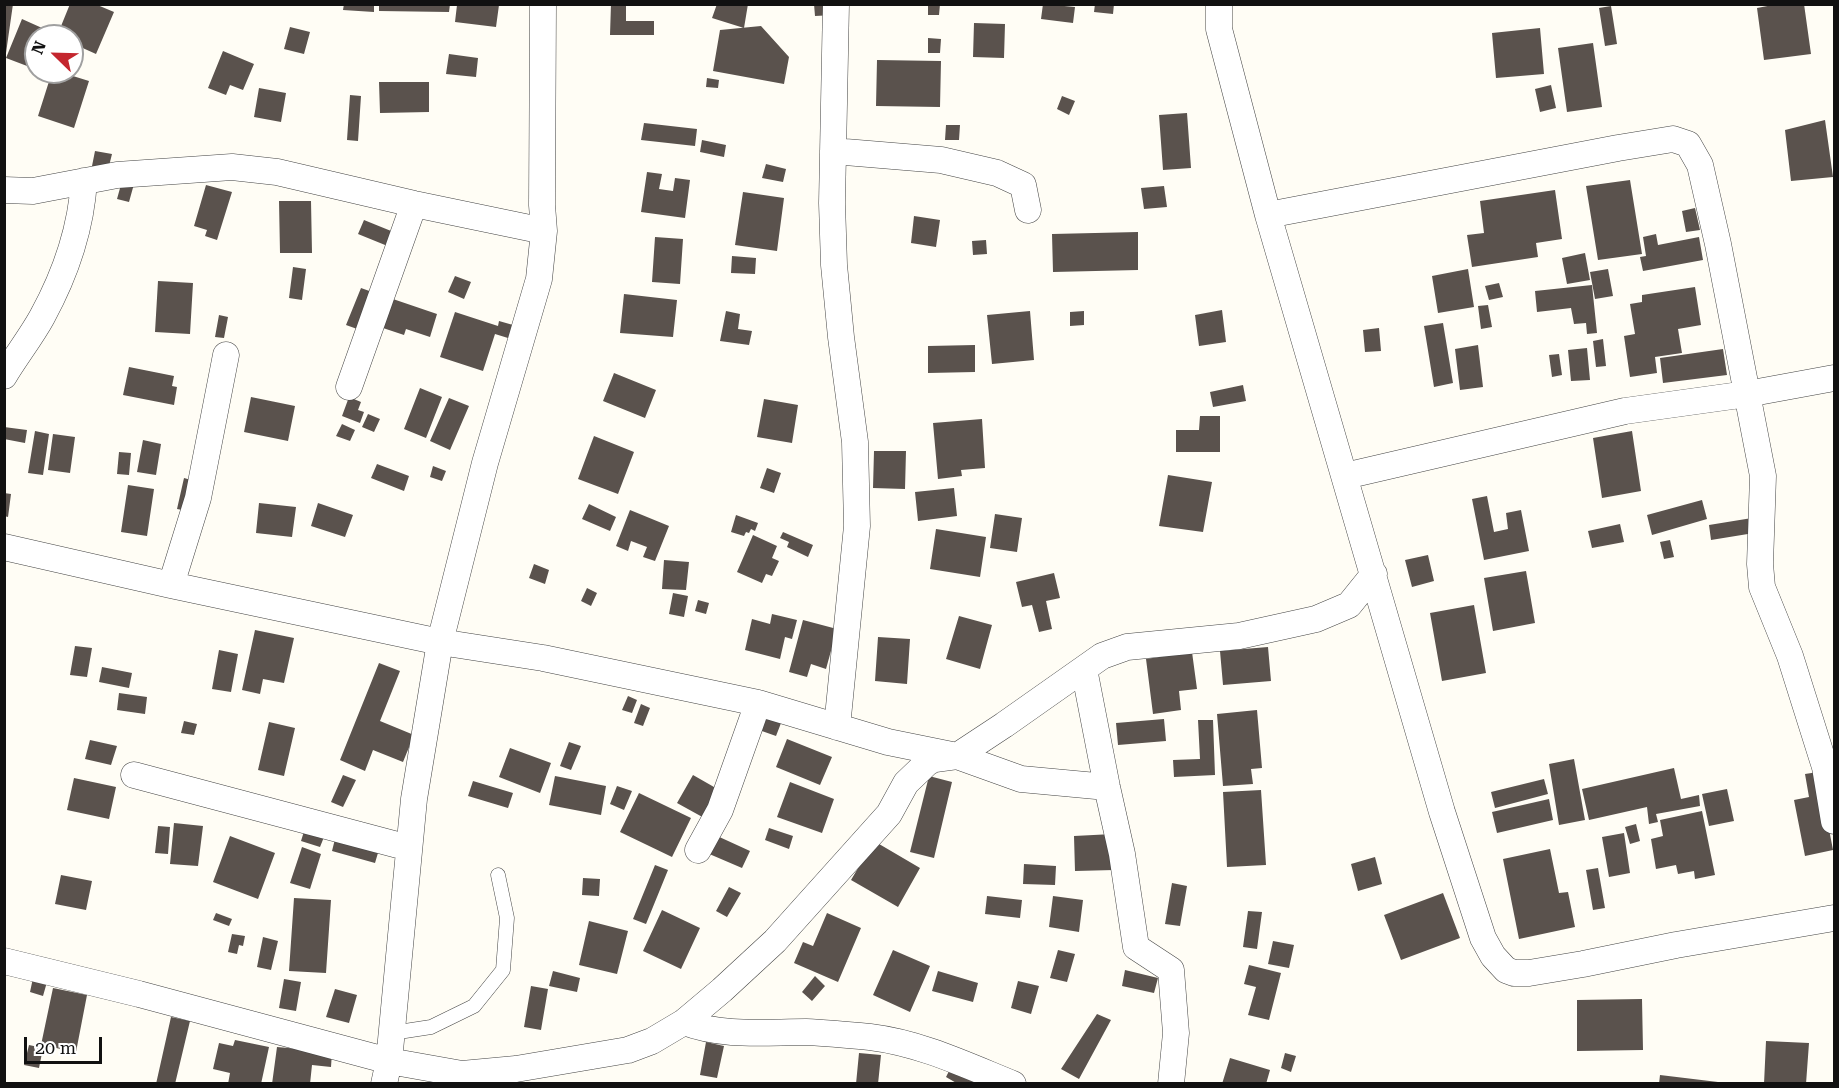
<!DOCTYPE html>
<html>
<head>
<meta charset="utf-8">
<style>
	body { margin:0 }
	#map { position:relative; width:1839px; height:1088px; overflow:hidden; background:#fffdf5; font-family:"Roboto Serif",serif }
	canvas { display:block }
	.frame { position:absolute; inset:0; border:6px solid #111; pointer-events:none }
	.north { position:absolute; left:24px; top:24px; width:60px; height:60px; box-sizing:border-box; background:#fff; border:2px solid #a0a0a0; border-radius:50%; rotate:293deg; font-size:16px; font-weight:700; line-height:24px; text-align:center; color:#111 }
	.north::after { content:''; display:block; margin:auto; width:21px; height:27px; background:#c4262e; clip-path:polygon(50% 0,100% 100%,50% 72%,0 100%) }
	.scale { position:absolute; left:24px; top:1037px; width:78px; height:27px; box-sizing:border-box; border:3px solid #111; border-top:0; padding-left:8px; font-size:18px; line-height:21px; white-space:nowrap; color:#111; -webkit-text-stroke:4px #fff; paint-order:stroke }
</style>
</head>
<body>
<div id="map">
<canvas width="1839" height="1088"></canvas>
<div class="frame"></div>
<div class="north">N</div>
<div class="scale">20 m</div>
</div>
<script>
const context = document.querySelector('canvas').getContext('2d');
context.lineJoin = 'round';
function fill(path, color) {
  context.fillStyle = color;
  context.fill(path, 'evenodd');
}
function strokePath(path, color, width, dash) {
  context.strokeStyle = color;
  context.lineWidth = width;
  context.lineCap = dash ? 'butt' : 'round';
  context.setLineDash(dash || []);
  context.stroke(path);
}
fill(new Path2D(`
	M4,4H13L6,53L4,52Z
	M70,4H95L114,12L96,54L76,45L72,55V36H57Z
	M344,4H374V12L343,10Z
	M379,4H450L449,12L379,11Z
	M611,4H626V21H654V35H610Z
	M717,4H748L744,28L712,18Z
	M814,4H834V15L815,16Z
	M928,4H940L939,15H928Z
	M1043,4L1075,7L1073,23L1041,19Z
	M1095,4H1114L1113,14L1094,12Z
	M1778,4H1804L1811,54L1764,60L1757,8Z
	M457,5H499L496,27L455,22Z
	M1611,6L1617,44L1605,46L1599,8Z
	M22,19L51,32L49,36H36L35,69L6,58Z
	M974,23L1005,24L1004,58L973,57Z
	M761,26L789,57L784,84L713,71L720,30Z
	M290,27L310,32L304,54L284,49Z
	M1540,28L1544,74L1496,78L1492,33Z
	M928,38L941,39L940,53H928Z
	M1593,43L1602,107L1567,112L1558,48Z
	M223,51L254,64L243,90L230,85L226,95L208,88Z
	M449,54L478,58L476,77L446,74Z
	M877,60L941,61L940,107L876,106Z
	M52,72H60L89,81L74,128L38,116Z
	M707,78L719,80L718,88L706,87Z
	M379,82H429V112L380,113Z
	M1551,85L1556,108L1540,112L1535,89Z
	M259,88L286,93L281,122L254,117Z
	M350,95L361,96L358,141L347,140Z
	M1062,96L1075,101L1069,115L1057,109Z
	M1187,113L1191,168L1163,170L1159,115Z
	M1825,120L1833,177L1791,181L1785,130Z
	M644,123L697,129L695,146L641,140Z
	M946,125H960L959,140H945Z
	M702,140L726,145L724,157L700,152Z
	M95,151L112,154L108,170L92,166Z
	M766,164L786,169L783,182L762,178Z
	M647,172L662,174L659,189L673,191L675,178L690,180L685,218L641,212Z
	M1630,180L1642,254L1598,260L1586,186Z
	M122,181L134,184L129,202L117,199Z
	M206,185L232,192L217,240L205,236L207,230L194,226Z
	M1164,186L1167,207L1144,209L1141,188Z
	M1555,190L1562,239L1536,243L1538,257L1472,267L1467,235L1484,233L1480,201Z
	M743,192L784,198L777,251L735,245Z
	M279,201H311L312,253H280Z
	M1695,208L1700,230L1686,232L1682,211Z
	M914,216L940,220L936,247L911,243Z
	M364,220L396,233L390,247L358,234Z
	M1138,232V270L1053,272L1052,234Z
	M1656,234L1658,245L1699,237L1703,260L1643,271L1640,257L1646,256L1643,237Z
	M655,237L683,239L680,284L652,282Z
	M986,240L987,254L973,255L972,241Z
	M1585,253L1590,280L1567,284L1562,258Z
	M732,256L756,258L755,274L731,273Z
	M293,267L306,269L302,300L289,298Z
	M1468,269L1474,307L1438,313L1432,276Z
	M1608,269L1613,296L1595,299L1590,272Z
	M455,276L471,282L464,299L448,292Z
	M158,281L193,283L190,334L155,332Z
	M1499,283L1503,297L1489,300L1485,286Z
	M1592,285L1597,333L1587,334L1586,323L1574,324L1571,308L1537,312L1535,291Z
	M1695,287L1701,325L1678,329L1682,353L1655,357L1657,373L1630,377L1624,336L1635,334L1630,304L1642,302V295Z
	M361,288L375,293L360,330L346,325Z
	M624,294L677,300L673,337L620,333Z
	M390,298L437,314L430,337L406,329L404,335L380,327Z
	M1488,305L1492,327L1481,329L1478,306Z
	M1222,310L1226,342L1199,346L1195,315Z
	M726,311L740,314L738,329L752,331L749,345L720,341Z
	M1030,311L1034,360L992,364L987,315Z
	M1084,311V325L1070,326V312Z
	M455,312L498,326L499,321L513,325L508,338L495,334L483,371L440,357Z
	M219,315L228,317L224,338L215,337Z
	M1443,323L1453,383L1434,387L1424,326Z
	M1379,328L1381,351L1365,352L1363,330Z
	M1603,339L1606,366L1596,367L1593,341Z
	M975,345V372L928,373V346Z
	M1478,345L1483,387L1460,390L1455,349Z
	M1587,348L1590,380L1571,381L1568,350Z
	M1723,349L1727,375L1663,383L1660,358Z
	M1559,354L1562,375L1552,377L1549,355Z
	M129,367L174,376L172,386L177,387L174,405L123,395Z
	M614,373L656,390L645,418L603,401Z
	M1243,385L1246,401L1213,407L1210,392Z
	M420,388L442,397L426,438L404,429Z
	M251,397L295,406L288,441L244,432Z
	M349,397L361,402L358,410L364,412L360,423L342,416Z
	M449,398L469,406L450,450L430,441Z
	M764,399L798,405L792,443L757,437Z
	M368,414L380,419L374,432L362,427Z
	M1200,416H1220V452H1176V430H1199Z
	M982,419L985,468L961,470L962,476L938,479L933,423Z
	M342,424L355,430L350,441L336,436Z
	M4,427L27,430L25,443L4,439Z
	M35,431L49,434L43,475L28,473Z
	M1632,431L1641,491L1602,498L1593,438Z
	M53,434L75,437L70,473L48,470Z
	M594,436L634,452L618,494L578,479Z
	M143,440L161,444L156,475L137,472Z
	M874,451H906L905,489L873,488Z
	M119,452L131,453L129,475L117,474Z
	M377,464L409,476L404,491L371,478Z
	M433,466L446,471L442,481L430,477Z
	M767,468L781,473L774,493L760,488Z
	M1168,475L1212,482L1203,532L1159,526Z
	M184,478L195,481L188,511L177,509Z
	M128,485L154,489L147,536L121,532Z
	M954,488L957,516L918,521L915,492Z
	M4,493L11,494L8,517L4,516Z
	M1487,496L1494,532L1508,529L1506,513L1521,510L1529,551L1484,560L1472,499Z
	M1702,500L1707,519L1652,535L1647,515Z
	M259,503L296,507L292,537L256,533Z
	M318,503L353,515L345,537L311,526Z
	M589,504L616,517L610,531L582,519Z
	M630,510L669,526L655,561L643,557L647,547L631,541L628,551L616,546Z
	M995,514L1022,518L1017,552L990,548Z
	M736,515L758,523L755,531L751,529L749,533L746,532L744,536L731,532Z
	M1752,518L1754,533L1711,540L1709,525Z
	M1620,524L1624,542L1592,548L1588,531Z
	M936,529L986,537L980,577L930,569Z
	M783,532L813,545L808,557L787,547L789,542L780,538Z
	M753,535L777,546L772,558L779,561L772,576L766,574L762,583L737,572Z
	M1670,540L1674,557L1664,559L1660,542Z
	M1428,555L1434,581L1412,587L1405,560Z
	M664,560L689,562L686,590L662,589Z
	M534,564L549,570L545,584L529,578Z
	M1526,571L1535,623L1493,631L1484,578Z
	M1054,573L1060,598L1046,601L1052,629L1039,632L1032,605L1022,607L1016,582Z
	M587,588L597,593L591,606L581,601Z
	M673,593L688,596L684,617L669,614Z
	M698,600L709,603L706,614L695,611Z
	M1474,605L1486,673L1442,681L1430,613Z
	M772,614L797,620L792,639L785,637L780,659L745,650L752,619L770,624Z
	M959,616L992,625L980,669L946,659Z
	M803,620L837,629L826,669L811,664L807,677L789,672Z
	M255,630L294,638L284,683L263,679L260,694L242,690Z
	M878,637L910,639L907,684L875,681Z
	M75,646L92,648L87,677L70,675Z
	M1268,647L1271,681L1223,685L1220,651Z
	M219,650L238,654L231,692L212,689Z
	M1192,652L1197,689L1179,691L1181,710L1153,714L1146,659Z
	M379,663L400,671L380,721L414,735L403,762L373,750L365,771L340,760Z
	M102,667L132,673L129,688L99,682Z
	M119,693L147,697L145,714L117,710Z
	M628,696L637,700L632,713L622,710Z
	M641,704L650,708L643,726L634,723Z
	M1257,710L1262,768L1251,769L1253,784L1223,786L1217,714Z
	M766,711L783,718L776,736L759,730Z
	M1164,719L1166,741L1118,745L1116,723Z
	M1198,720H1213L1215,775L1174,777L1173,760L1200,759Z
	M184,721L197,724L194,735L181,733Z
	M269,722L295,728L284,776L258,770Z
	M787,739L832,757L820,785L776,767Z
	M90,740L117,746L111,765L85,759Z
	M569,742L581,746L571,770L560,766Z
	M510,748L551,763L540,793L499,777Z
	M1574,759L1585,820L1559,825L1549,764Z
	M1674,768L1681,799L1699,795L1700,806L1656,814L1658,822L1649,824L1647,807L1589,820L1582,789Z
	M1818,772L1833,850L1805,856L1794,800L1809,797L1805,774Z
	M343,775L356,780L343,807L331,802Z
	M693,775L721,791L706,819L677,803Z
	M555,776L606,786L601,815L549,805Z
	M929,776L952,782L934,858L910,852Z
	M74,778L116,787L109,819L67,810Z
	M1544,779L1548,794L1495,808L1491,792Z
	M473,781L513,793L508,808L468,796Z
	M790,782L834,799L822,833L777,817Z
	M617,786L632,791L624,810L610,804Z
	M1727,789L1734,821L1709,826L1702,794Z
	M1261,790L1266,865L1227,867L1223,792Z
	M639,793L691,818L672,857L620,832Z
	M1549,799L1553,820L1497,833L1492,812Z
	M1702,811L1715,875L1695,879L1694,871L1678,874L1676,865L1656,869L1651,839L1663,836L1660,820Z
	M174,823L203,826L198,866L170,864Z
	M1636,824L1640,841L1630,844L1625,827Z
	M306,825L326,832L320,847L301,841Z
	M158,826L170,827L168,854L155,853Z
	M769,828L793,836L789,849L765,840Z
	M1624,833L1630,873L1609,877L1602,837Z
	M1113,834L1114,870L1075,871L1074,836Z
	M336,835L380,846L375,863L332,851Z
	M715,835L750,851L742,868L707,853Z
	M230,836L275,853L258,899L213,882Z
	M874,841L920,868L898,907L851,880Z
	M302,847L321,854L310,889L290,883Z
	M1550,849L1559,893L1568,892L1575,927L1519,939L1503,859Z
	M1375,857L1382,884L1358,891L1351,864Z
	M1024,864L1056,866L1055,885L1023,884Z
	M655,865L668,870L646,924L633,919Z
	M1598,868L1605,908L1593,910L1586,870Z
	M61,875L92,881L86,910L55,904Z
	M583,878L600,879L599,896L582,895Z
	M1172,883L1187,886L1180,926L1165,924Z
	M729,887L741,893L727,917L716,911Z
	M1443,893L1460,938L1401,960L1384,915Z
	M987,896L1022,900L1020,918L985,914Z
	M1053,896L1083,900L1079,932L1049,927Z
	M294,898L331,900L326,973L289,971Z
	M662,910L700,928L681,969L643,951Z
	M1248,911L1262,912L1257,949L1243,947Z
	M216,913L232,919L229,926L213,920Z
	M827,913L861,928L838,982L794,963L803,942L813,946Z
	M589,921L628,931L617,974L579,965Z
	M232,934L245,936L243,946L239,945L237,954L228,952Z
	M263,937L278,941L271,970L257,967Z
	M1273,941L1294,945L1289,968L1268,964Z
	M893,950L930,966L910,1012L873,995Z
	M1058,950L1075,954L1067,982L1050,978Z
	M1249,965L1281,973L1269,1020L1248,1015L1256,987L1244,984Z
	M1125,970L1158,978L1154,993L1122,986Z
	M553,971L580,978L577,992L549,986Z
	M938,971L978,983L973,1002L932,991Z
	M815,976L825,986L812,1001L802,992Z
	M33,978L47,982L43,996L30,992Z
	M284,979L301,982L296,1011L279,1008Z
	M1018,981L1039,986L1031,1014L1011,1008Z
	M531,986L548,989L541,1030L524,1027Z
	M53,988L87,995L76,1052L41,1045Z
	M335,989L357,995L349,1023L326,1017Z
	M1642,999L1643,1050L1577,1051V1000Z
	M1097,1014L1111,1020L1079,1079L1061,1069Z
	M171,1017L190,1021L175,1084H156Z
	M235,1040L269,1047L261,1084H228L230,1073L213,1069L219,1043L233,1046Z
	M1766,1041L1809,1043L1806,1084H1764Z
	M706,1042L724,1046L717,1078L700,1075Z
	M29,1045L43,1048L39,1068L24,1065Z
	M277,1047L332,1052L331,1067L312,1065L310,1084H272Z
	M859,1053L881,1055L878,1084H856Z
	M1285,1053L1296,1056L1291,1072L1281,1068Z
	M1230,1058L1270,1070L1266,1084H1222Z
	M951,1067L977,1081L976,1084H958L946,1077Z
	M1660,1075L1718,1082V1084H1659Z`), '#5a524d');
const lane = new Path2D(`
	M392,1033L431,1027L474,1006L503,970L507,918L498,875`);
const street = new Path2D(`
	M836,4L832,203L834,265L841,337L855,442L857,526L837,727
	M1219,4V29L1268,215L1442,812L1483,938L1493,956L1506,970L1514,973H1529L1583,964L1676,945L1834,918
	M833,151L941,160L997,173L1023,185L1028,210
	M4,190L33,191L117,175L232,167L277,172L414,204L544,231
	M1268,215L1618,148L1673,139L1688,144L1700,165L1718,244L1763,476L1760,564L1762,587L1790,656L1825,767L1834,821
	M4,376C16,356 31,337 42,317C65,275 81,230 84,181
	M349,387L414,204
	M1345,476L1625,411L1747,394L1834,378
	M4,547L171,585L440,642L543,658L758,703L888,742L957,756L1021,779L1107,787
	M171,585L198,498L226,355
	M1084,669L1107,787L1122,854L1136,947L1171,970L1176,1033L1171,1084
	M134,775L409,848
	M698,850L720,810L758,703
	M4,961L139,994L389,1061L462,1074L516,1069L628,1050L652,1041L684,1022L722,990L775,941L889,814L906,783L928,762L935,759L957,756L1004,725L1102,656L1127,647L1239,636L1316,619L1349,605L1374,574
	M684,1022C722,1037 765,1032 806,1032C827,1033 849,1035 870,1037C920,1043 966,1065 1013,1084
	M384,1084L389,1061L414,799L440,642L485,463L539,279L544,231L542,205L543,4`);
strokePath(lane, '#444', 15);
strokePath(street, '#444', 27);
strokePath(lane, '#fff', 14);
strokePath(street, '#fff', 26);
</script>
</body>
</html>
